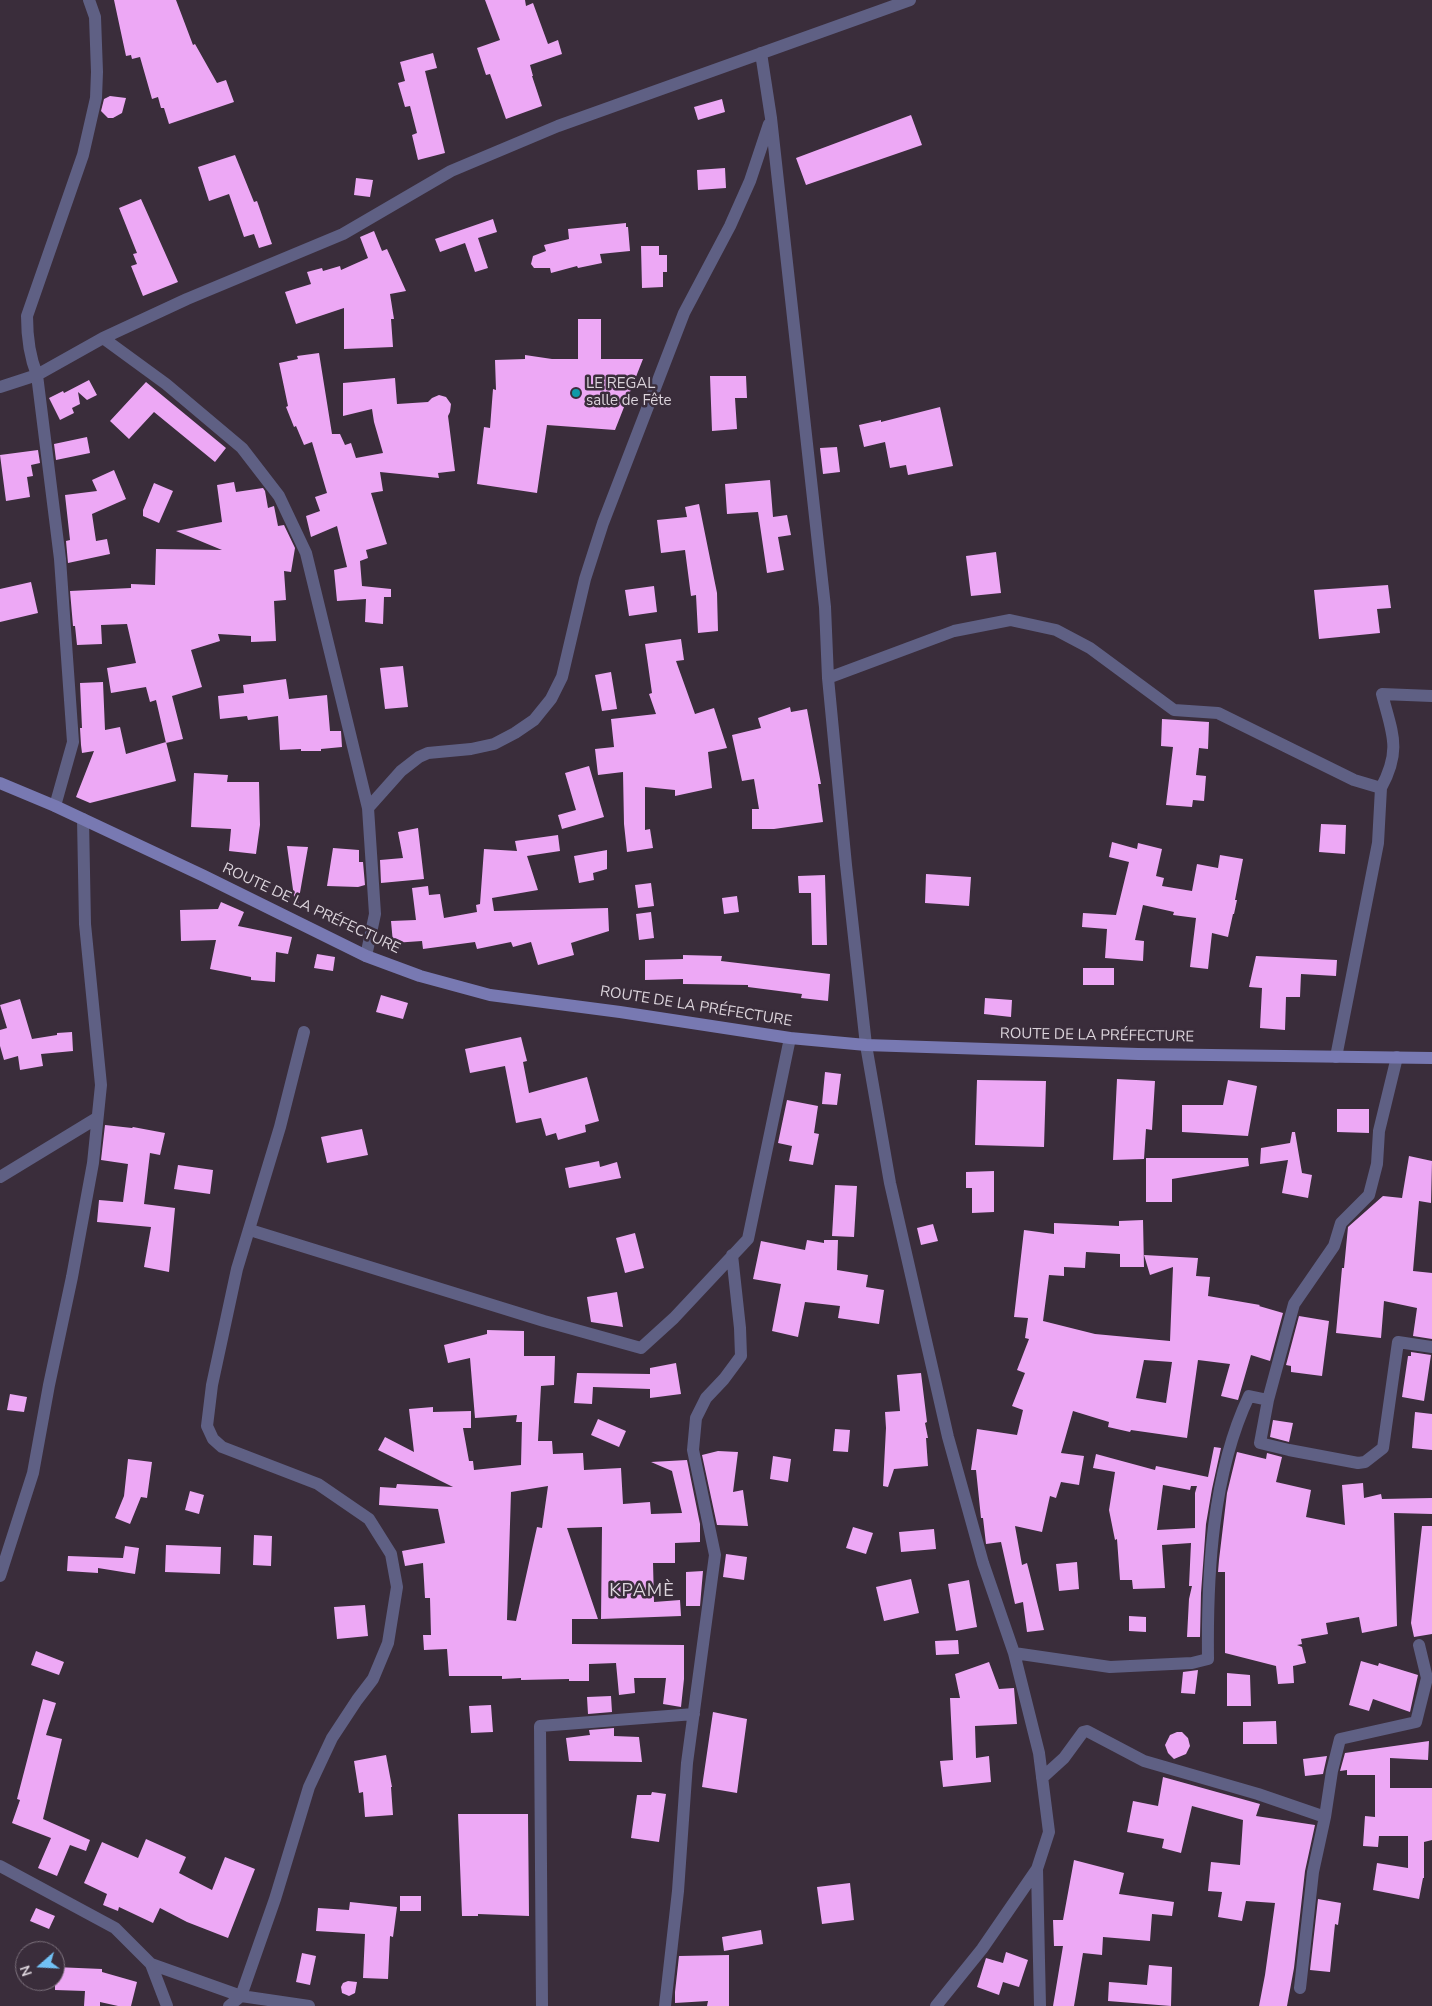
<!DOCTYPE html>
<html>
<head>
<meta charset="utf-8">
<style>
	body { margin:0 }
	#map { position:relative; width:1432px; height:2006px; overflow:hidden; background:#3a2d3b; font-family:"Nunito Sans",sans-serif }
	canvas { display:block }
	.north { position:absolute; left:15px; top:1941px; width:50px; height:50px; box-sizing:border-box; background:#3a2d3b; border:1px solid #7b707b; border-radius:50%; rotate:251deg; font-size:14px; font-weight:700; line-height:20px; text-align:center; color:#dcd4dc }
	.north::after { content:''; display:block; margin:auto; width:18px; height:22px; background:#71c1f5; clip-path:polygon(50% 0,100% 100%,50% 72%,0 100%) }
</style>
</head>
<body>
<div id="map">
<canvas width="1432" height="2006"></canvas>
<div class="north">N</div>
</div>
<script>
const context = document.querySelector('canvas').getContext('2d');
context.lineJoin = 'round';
function fill(path, color) {
  context.fillStyle = color;
  context.fill(path, 'evenodd');
}
function strokePath(path, color, width, dash) {
  context.strokeStyle = color;
  context.lineWidth = width;
  context.lineCap = dash ? 'butt' : 'round';
  context.setLineDash(dash || []);
  context.stroke(path);
}
function label(font, color, halo, rows, align = 'center') {
  context.font = font + ' "Nunito Sans",sans-serif';
  context.lineWidth = 5;
  context.setLineDash([]);
  context.textBaseline = 'middle';
  context.strokeStyle = halo;
  context.fillStyle = color;
  for (const [text, x, y, turn = 0] of rows) {
    context.save();
    context.translate(x, y);
    context.rotate((+turn || 0) * Math.PI / 180);
    context.textAlign = isNaN(turn) ? turn : align;
    if (halo) context.strokeText(text, 0, 0);
    context.fillText(text, 0, 0);
    context.restore();
  }
}
fill(new Path2D(`
	M114,0H176L193,45L195,44L217,83L226,80L234,102L169,124L164,108H161L158,97L152,99L140,57L132,59L131,55L126,56Z
	M485,0H525L526,6L533,3L548,44L558,40L562,54L530,65L533,76H532L542,106L506,119L490,74L486,75L477,48L500,40Z
	M433,53L437,68L425,71L445,153L418,160L412,135L417,133L410,106L405,107L398,83L405,81L400,62Z
	M110,96L126,98L122,113L113,118H108L101,111L104,99Z
	M722,99L725,112L698,120L694,107Z
	M911,115L922,145L806,185L796,158Z
	M235,155L254,202L257,201L272,244L259,248L254,234L244,237L229,194L209,201L198,167Z
	M725,168L726,188L698,190L697,170Z
	M356,178L373,180L370,197L354,195Z
	M141,199L178,282L143,296L131,266L137,264L133,254L137,253L119,208Z
	M493,219L497,232L478,238L488,268L475,272L465,243L440,252L435,239Z
	M626,223V227H628L630,251L600,254L602,263L578,268L577,266L551,273L550,268H534L531,264L533,256L546,251L544,245L569,239L568,229Z
	M374,231L382,251L387,249L406,291L390,294L394,319H391L393,347L344,349V308L296,324L285,292L311,284L307,272L322,268L323,271L340,266L341,270L368,258L360,237Z
	M641,246H659V255H667V272H663V287L642,288Z
	M578,319H601V359H643L615,430L547,425L537,493L477,484L484,427L490,428L493,389L496,390L495,360L525,359V355L552,359H578Z
	M319,353L332,434H340L345,445L351,443L356,458L383,453L374,422L372,409L343,416V383L395,378L397,404L428,402L432,398L439,395L446,397L451,404L450,412L448,416L455,471L438,473L439,478L380,472L383,491L371,493L387,544L366,550L368,558L360,561L362,586L391,589V597H384L383,624L365,622L366,599L337,601L334,570L347,567L337,526L311,537L306,516L320,511L315,497L327,493L312,442L304,445L296,426L294,427L286,407L288,406L279,363L298,359L297,356Z
	M710,376H746L747,398H735L737,429L712,431Z
	M89,380L97,395L87,400L78,392L80,404L72,408L74,413L60,420L49,398L63,391L64,393Z
	M146,382L226,448L215,462L154,412L129,439L110,421Z
	M940,407L953,466L908,475L906,465L890,468L885,442L864,447L859,425L881,420V422Z
	M87,437L90,453L56,460L54,444Z
	M837,447L840,472L823,474L820,448Z
	M38,450L40,463L31,465L33,476L27,477L30,497L6,501L0,455Z
	M114,470L126,499L92,514L96,541L107,539L110,554L68,563L66,541L70,540L65,495L97,491L92,480Z
	M770,480L773,517L787,515L791,535L778,537L784,570L767,573L758,512L727,514L725,484Z
	M234,482L236,492L263,488L265,491L268,508L274,506L278,526L284,525L295,548L291,572L284,571L286,600L274,601L276,641L251,642V636L218,634L220,641L191,650L202,687L172,696L183,739L166,743L156,700L150,702L146,687L111,693L107,668L136,663L127,624L101,625L102,644L77,645L75,626H73L70,591L131,588V584L155,585L156,549L222,550L176,531L222,522L217,485Z
	M154,483L173,491L159,523L143,516V510Z
	M699,504L717,593L718,631L698,633L696,595L691,596L685,550L661,553L657,520L687,517L685,507Z
	M996,552L1001,593L971,596L966,556Z
	M31,582L38,613L0,622V589Z
	M1388,585L1391,608L1377,609L1380,633L1319,639L1314,590Z
	M654,586L657,612L629,616L625,590Z
	M681,639L684,660L676,661L695,714L714,708L727,748L708,752L712,788L675,796V790L645,787V830L650,829L653,848L627,852L624,824L623,772L598,775L595,749L614,747L611,719L656,714L649,694L652,693L645,644Z
	M403,666L408,707L385,709L380,668Z
	M611,672L617,709L602,711L595,675Z
	M286,679L289,699L327,695L330,731H341L342,747L321,749V751H301V749L280,750L278,716L248,720L247,716L220,719L218,696L244,693L243,685Z
	M103,682L105,730L120,727L126,754L166,742L176,781L90,803L76,797L94,751L82,753L81,745L80,728H82L80,683Z
	M790,707L791,712L807,709L821,784H818L823,822L774,829H752V809H759L754,779L742,781L732,735L761,728L758,718Z
	M1162,719L1209,722L1208,749L1199,748L1196,775L1206,776L1204,801L1193,800L1192,807L1166,805L1173,747L1161,746Z
	M589,766L604,817L562,829L558,815L576,810L565,773Z
	M194,773L228,775L227,782H259L260,825L256,854L229,851L231,829L191,827Z
	M1321,824L1346,825L1345,854L1319,852Z
	M418,828L424,879L381,883L380,860L403,858L398,832Z
	M558,835L560,851L527,856L538,890L492,898L494,911L608,908L609,931L571,943L574,955L538,965L531,942L513,947L511,942L477,949L475,942L423,949L422,941L393,943L391,921L416,920L412,888L428,886L429,895L440,894L444,918L477,912L476,905L480,904L484,849L517,851L515,841Z
	M1112,842L1137,849L1138,843L1162,849L1156,876L1164,878L1162,886L1192,891L1197,864L1218,868L1220,855L1243,859L1235,900H1237L1234,914H1233L1228,937L1212,933L1208,969L1190,967L1196,918L1173,915L1174,912L1143,905L1135,940L1144,941L1143,961L1105,958L1107,929L1082,927L1083,913L1116,915L1129,862L1109,857Z
	M287,846L308,847L298,904H295Z
	M333,848L359,850V862H363L365,885L358,887L327,886Z
	M607,850V869L593,873L594,880L579,883L574,856Z
	M926,874L971,877L969,906L925,903Z
	M825,875L827,945H812L811,893H799L798,876Z
	M651,883L654,906L638,908L635,885Z
	M737,896L739,912L724,914L722,898Z
	M221,902L244,912L238,926L292,937L288,954L276,952L275,982L251,980V977L210,969L216,940L181,941L180,910L218,909Z
	M651,912L654,938L639,940L636,914Z
	M317,954L335,957L333,971L314,968Z
	M683,955L722,956L721,961L830,974L828,1001L801,998L802,994L748,987V985L683,984V979L645,980V960L683,959Z
	M1256,956L1337,960L1336,976L1301,974L1300,997H1286L1285,1030L1260,1028L1262,988L1249,987Z
	M1083,968H1114V985H1083Z
	M381,995L408,1003L403,1019L376,1012Z
	M985,998L1012,1000L1011,1017L984,1014Z
	M20,999L32,1039L57,1035V1033L72,1032L73,1051L41,1054L43,1066L20,1070L18,1056L4,1060L0,1046V1030L7,1028L0,1005Z
	M521,1037L527,1061L523,1062L529,1093L587,1077L599,1121L585,1125L586,1132L558,1140L556,1133L546,1136L541,1118L516,1123L505,1066L470,1073L465,1049Z
	M825,1072L841,1074L837,1105L822,1104Z
	M1117,1079L1155,1081L1152,1130L1146,1129L1144,1159L1113,1160Z
	M977,1080L1046,1081L1044,1147L975,1145Z
	M1228,1080L1257,1086L1248,1136L1182,1132V1105H1223Z
	M787,1100L818,1106L814,1133L819,1134L813,1165L789,1161L792,1146L778,1143Z
	M1337,1109H1369V1133L1337,1132Z
	M105,1125L132,1128L133,1127L165,1133L160,1155L150,1153L144,1204L175,1208L169,1272L144,1267L151,1227L97,1222L99,1200L123,1202L128,1164L101,1160Z
	M362,1129L368,1155L327,1163L321,1137Z
	M1292,1132H1295L1302,1173L1312,1175L1308,1198L1282,1193L1288,1160L1260,1164L1261,1148L1290,1143Z
	M1409,1156L1432,1161L1431,1203L1419,1201L1413,1271L1432,1273V1339L1413,1336L1417,1308L1384,1301L1381,1338L1336,1333L1342,1268H1344L1348,1227L1383,1196L1402,1198Z
	M1146,1158H1248L1249,1166L1172,1179V1202H1146Z
	M599,1161L600,1167L617,1162L621,1178L569,1188L565,1168Z
	M178,1165L213,1170L210,1194L174,1189Z
	M994,1171V1212L972,1213V1188H966V1172Z
	M835,1185L857,1186L854,1237L832,1236Z
	M1143,1220L1144,1267H1120V1254L1086,1252L1085,1268L1064,1267V1276L1049,1275L1043,1321L1095,1334L1170,1341L1173,1267L1150,1275L1144,1255L1198,1258L1196,1276L1210,1277L1208,1296L1260,1305L1259,1306L1283,1313L1270,1361L1251,1355L1238,1400L1221,1396L1230,1364L1198,1360L1187,1438L1131,1430L1130,1432L1108,1427L1109,1422L1073,1411L1061,1453L1084,1456L1079,1485L1061,1482L1056,1498L1050,1496L1042,1532L1015,1526L1022,1565L1027,1563L1044,1630L1027,1632L1023,1602L1015,1604L1001,1542L986,1544L983,1518H981L976,1470H971L977,1429L1017,1435L1023,1410L1012,1406L1025,1373L1017,1370L1029,1339L1025,1338L1028,1318L1014,1317L1024,1230L1054,1234V1223L1119,1226V1221ZM1144,1360L1172,1362L1166,1403L1136,1398Z
	M933,1224L938,1241L921,1245L917,1228Z
	M635,1233L644,1268L625,1273L616,1238Z
	M807,1240L824,1243V1240H838L837,1270L868,1275L866,1287L884,1290L879,1324L838,1318L840,1306L805,1302L798,1337L772,1331L781,1284L753,1279L761,1241L805,1250Z
	M617,1292L623,1327L591,1322L587,1297Z
	M1299,1316L1329,1321L1322,1376L1291,1372V1366L1286,1365Z
	M487,1330L524,1331V1356H555L554,1385L541,1386L538,1441H552L553,1454L583,1453L584,1470L621,1468L623,1504L650,1502L651,1514L682,1513L672,1471L651,1462L687,1460L700,1524V1542L675,1543V1563H653L654,1602L680,1600L681,1616L601,1619L602,1527L567,1528L598,1619H572V1644L684,1645V1679L681,1707L663,1704L666,1678H634L635,1693L619,1695L616,1663L589,1664V1681H569V1679L521,1680V1678L502,1679V1676H449L447,1649L424,1650L423,1635H431L430,1598H425L423,1563L405,1566L402,1551L445,1543L438,1509L379,1505L380,1487L396,1488L397,1484L453,1487L378,1450L385,1437L414,1452L409,1409L433,1407V1412L471,1411V1428H463L469,1461H473L474,1470L521,1465L522,1422H516L517,1415L475,1418L470,1358L448,1363L444,1345L487,1334ZM548,1486L542,1528L537,1527L516,1621L507,1620L511,1492Z
	M1411,1352L1431,1355L1424,1401L1402,1397L1408,1356H1411Z
	M676,1363L681,1394L650,1398V1389L593,1387L592,1404L574,1403L577,1373L650,1374V1368Z
	M921,1373L927,1422L925,1423L928,1438H926L928,1466L894,1469L888,1487L883,1486L886,1428L885,1412L900,1411L897,1375Z
	M10,1394L27,1397L24,1412L7,1410Z
	M1415,1412L1432,1414V1450L1412,1448Z
	M598,1419L626,1431L619,1447L591,1435Z
	M1273,1420L1293,1423L1289,1442L1270,1437Z
	M835,1429L850,1430L848,1452L833,1451Z
	M1214,1447L1221,1448L1212,1489L1206,1524L1201,1593L1200,1637H1187L1189,1599L1192,1586H1189L1191,1543L1162,1545L1165,1588L1133,1589L1132,1580H1120L1117,1539L1115,1540L1109,1510L1115,1472L1093,1468L1096,1454L1155,1470L1156,1466L1208,1477ZM1163,1485L1190,1490L1191,1486H1197L1195,1493V1528L1157,1530Z
	M718,1451L738,1452L733,1492L743,1490L748,1526L717,1525L702,1455Z
	M1237,1452L1266,1459L1267,1453L1282,1457L1276,1482L1311,1490L1306,1517L1345,1525L1342,1485L1363,1483L1364,1498L1381,1494L1382,1499L1432,1498V1514L1394,1513L1397,1626L1362,1633L1359,1617L1326,1623L1328,1634L1301,1639L1302,1644L1297,1645L1302,1647L1306,1663L1293,1666L1294,1683L1278,1684L1276,1666L1225,1653V1572H1218L1219,1560L1227,1493Z
	M773,1456L791,1459L788,1482L770,1479Z
	M128,1459L152,1462L147,1498L141,1497L130,1524L115,1518L124,1496Z
	M190,1491L204,1495L199,1514L185,1510Z
	M1422,1526H1432V1634L1414,1637L1411,1623Z
	M853,1527L873,1533L866,1554L846,1548Z
	M934,1529L936,1549L901,1552L899,1532Z
	M254,1535L272,1536L271,1566L253,1565Z
	M166,1545L221,1547L220,1574L165,1572Z
	M125,1546L139,1548L135,1574L98,1568V1573L67,1571L68,1556L123,1558Z
	M726,1554L747,1557L744,1580L723,1577Z
	M1077,1562L1079,1589L1059,1591L1056,1564Z
	M703,1571L700,1606H686V1572Z
	M911,1579L919,1613L884,1621L876,1587Z
	M969,1580L977,1627L956,1631L948,1584Z
	M365,1605L368,1636L337,1639L334,1607Z
	M1129,1616L1146,1617V1632L1129,1631Z
	M958,1640L959,1654L936,1655L935,1641Z
	M36,1651L64,1662L59,1675L31,1665Z
	M1361,1661L1378,1666L1379,1663L1418,1675L1410,1712L1373,1699L1369,1711L1349,1705Z
	M989,1662L999,1689L1014,1688L1017,1724L975,1726L976,1758L989,1756L991,1782L943,1787L940,1761L953,1760L950,1698H960L955,1674Z
	M1198,1670L1195,1694L1181,1693L1183,1672Z
	M1227,1673L1250,1675L1251,1706H1227Z
	M611,1696L612,1712L588,1714L587,1697Z
	M43,1699L56,1703L46,1735L62,1739L43,1819L90,1840L86,1851L70,1845L57,1876L38,1868L51,1838L12,1823L20,1800L17,1799Z
	M491,1705L493,1732L471,1733L469,1706Z
	M713,1712L747,1719L737,1793L702,1787Z
	M1276,1721L1277,1744H1243V1722Z
	M614,1728V1736L639,1737L642,1762L569,1761L566,1738L590,1735L589,1730Z
	M1177,1732H1182L1188,1738L1190,1746L1186,1754L1174,1759L1168,1753L1165,1745L1170,1735Z
	M1429,1741L1428,1760L1390,1758V1788H1432V1840L1424,1842V1878H1423L1419,1899L1373,1890L1377,1863L1408,1868V1836H1379L1378,1847L1363,1846L1365,1816L1375,1817V1775H1347V1770L1340,1771L1345,1753Z
	M386,1755L392,1787H391L393,1815L365,1817L363,1792L359,1793L354,1761Z
	M1327,1756L1323,1774L1305,1776L1303,1759Z
	M1163,1777L1260,1804L1256,1816L1315,1825L1305,1871L1294,1968L1287,2006H1259L1265,1975L1275,1903L1246,1901L1242,1921L1218,1917L1222,1892L1208,1891L1211,1862L1240,1865L1243,1820L1192,1806L1181,1853L1162,1848L1164,1839L1127,1832L1133,1801L1158,1806Z
	M652,1792L666,1794L659,1842L631,1838L637,1795H651Z
	M458,1814H528L529,1916L478,1914V1916H462Z
	M146,1839L186,1857L179,1873L212,1890L225,1857L255,1869L228,1938L187,1922L160,1908L153,1923L119,1907L118,1911L103,1905L107,1894L84,1883L102,1842L138,1858Z
	M1074,1860L1124,1873L1119,1894L1174,1902L1172,1916L1152,1914L1150,1941L1103,1937L1102,1955L1083,1953L1074,2006H1053L1063,1946H1054L1053,1920H1063Z
	M850,1883L854,1920L822,1924L817,1887Z
	M400,1896H421V1911H400Z
	M1318,1899L1341,1903L1338,1925L1335,1924L1330,1972L1310,1970Z
	M350,1902L397,1907L393,1937L390,1936L388,1979L363,1978L365,1934L316,1931L318,1908L349,1910Z
	M36,1908L55,1916L49,1929L30,1921Z
	M761,1930L763,1944L724,1951L722,1937Z
	M1006,1952L1028,1960L1019,1987L1003,1982L999,1995L977,1987L986,1958L1003,1963Z
	M302,1953L316,1956L310,1985L296,1982Z
	M729,1955V2006H707L708,2001L675,2003V1992L679,1956Z
	M1149,1965L1172,1967L1171,2006L1108,2001L1109,1982L1147,1985Z
	M55,1967L102,1969V1972L137,1982L131,2006H118L100,2002V2006H84L85,1991L55,1990Z
	M348,1981L357,1982L355,1993L349,1996L342,1993L341,1987L343,1983Z`), '#eda8f5');
strokePath(new Path2D(`
	M761,53L771,118L825,607L828,678L846,865L866,1045L890,1183L948,1437L983,1563L1014,1653L1039,1753L1049,1832L1037,1869L1040,2006
	M103,338L166,384L242,448L279,496L306,553L368,808L375,914L366,956
	M0,387L37,375L103,338L187,299L343,234L451,171L558,126L910,0
	M828,678L954,631L1010,620L1056,630L1090,648L1174,710L1218,713L1354,780L1381,788L1378,843L1336,1057
	M1381,788C1402,749 1392,733 1382,694L1432,696
	M55,806L73,742L60,559L37,375C29,355 27,337 27,316L83,155L96,98L97,72L95,17L89,0
	M368,808L401,771L419,757L428,753L471,749L494,744L515,733L534,720L551,699L562,677L585,579L603,523L684,313L730,226L750,181L769,124
	M1397,1057L1379,1131L1377,1164L1369,1195L1341,1223L1334,1246L1294,1304L1268,1400L1260,1443L1289,1450L1358,1463L1365,1462L1383,1448L1398,1342L1432,1347
	M0,1177L97,1118
	M250,1230L544,1321L641,1348L674,1318L748,1239L790,1038
	M0,1576L33,1473L49,1385L72,1277L93,1163L101,1085L85,924L83,819
	M1014,1653L1110,1667L1192,1663L1208,1659C1207,1574 1212,1474 1249,1396L1268,1400
	M1042,1778L1064,1758L1083,1732L1087,1731L1144,1761L1258,1794L1325,1817L1313,1872L1300,1988
	M1325,1817L1332,1771L1340,1739L1416,1722L1427,1678L1419,1645
	M0,1866L115,1928L151,1964L241,1996L309,2006
	M151,1964L167,2006
	M229,2006L241,1996L275,1899L309,1787L332,1738L357,1700L373,1679L388,1643L397,1587L391,1554L369,1519L318,1484L222,1447L213,1439L207,1426L212,1385L237,1269L280,1127L304,1032
	M542,2006L540,1726L694,1714
	M665,2006L678,1891L687,1763L715,1555L693,1450L696,1418L706,1398L724,1379L741,1356L740,1328L732,1255
	M936,2006L982,1949L1037,1869`), '#5f6084', 12);
strokePath(new Path2D(`
	M0,783L55,806L204,876L366,956L420,976L490,995L620,1012L790,1038L866,1045L1138,1054L1432,1058`), '#7879b2', 12);
for (const [x, y, r, color] of [
	[576,393,5,"#0f9aa8"]
]) {
  const dot = new Path2D();
  dot.arc(x, y, r, 0, 2 * Math.PI);
  context.fillStyle = color;
  context.fill(dot);
  strokePath(dot, '#3a2d3b', 2);
}
label('15px', '#dcd4dc', '#3a2d3b', [
	["LE REGAL",586,384],
	["salle de Fête",586,401]
], 'left');
label('15px', '#dcd4dc', '#3a2d3b', [
	["ROUTE DE LA PRÉFECTURE",311,909,25],
	["ROUTE DE LA PRÉFECTURE",696,1007,9],
	["ROUTE DE LA PRÉFECTURE",1097,1036,1]
]);
context.letterSpacing = '1px';
label('18px', '#dcd4dc', '#3a2d3b', [
	["KPAMÈ",642,1592]
]);
context.letterSpacing = '0px';
</script>
</body>
</html>
